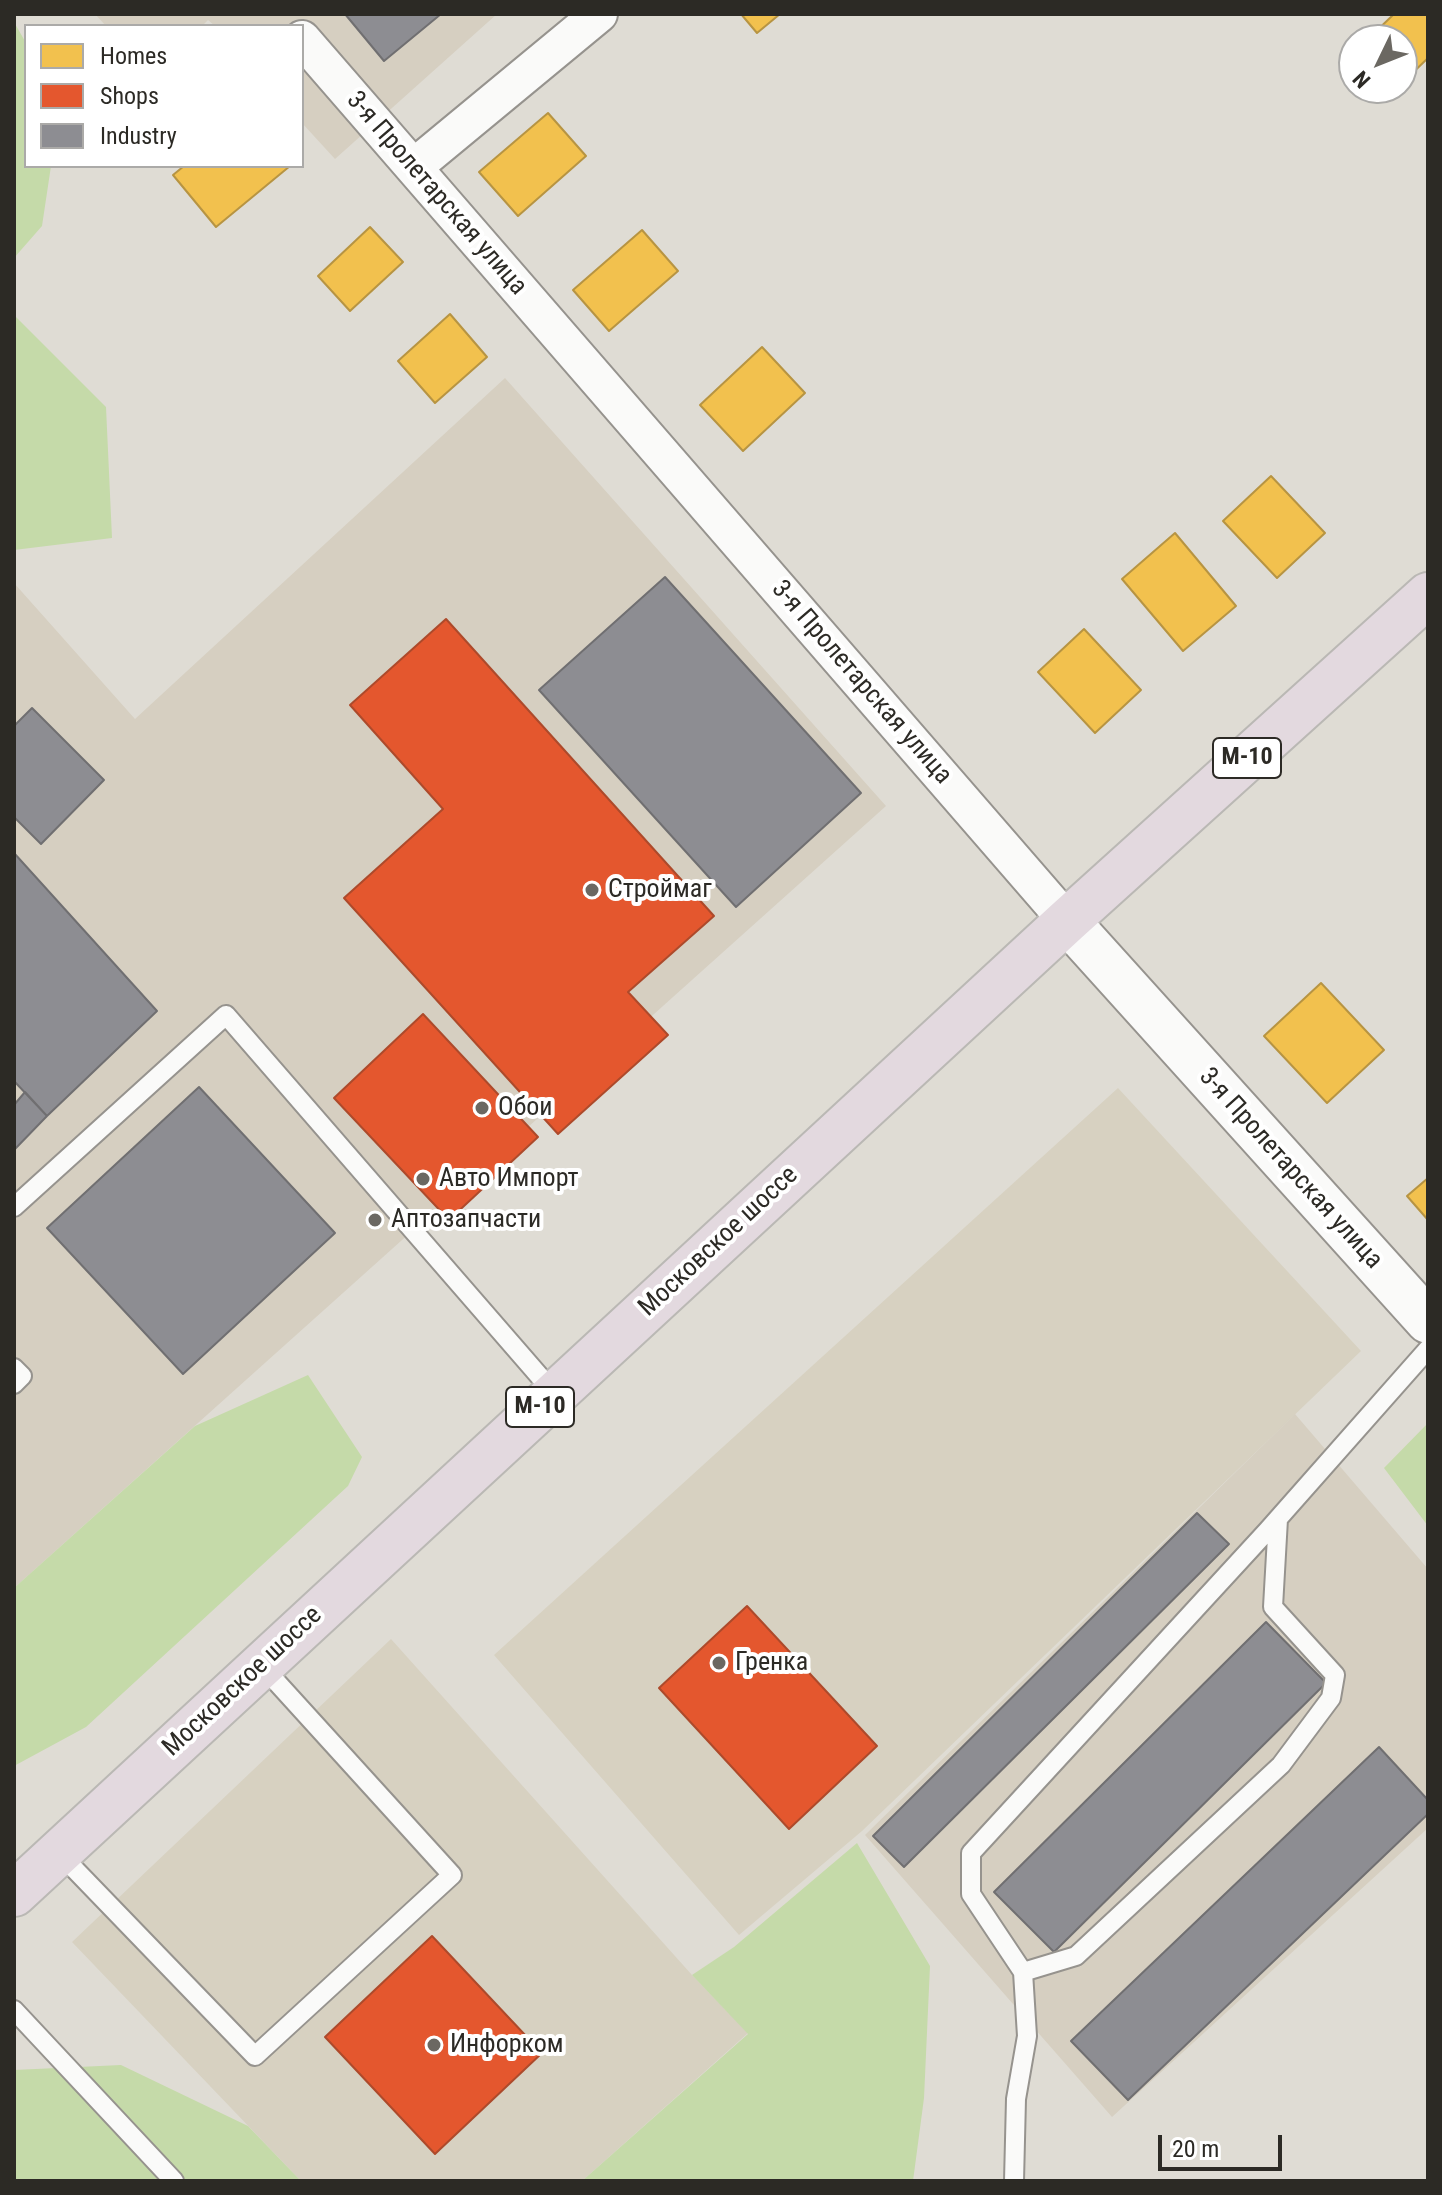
<!DOCTYPE html>
<html>
<head>
<meta charset="utf-8">
<style>
	body { margin:0 }
	#map { position:relative; width:1442px; height:2195px; overflow:hidden; background:#dfdcd4; font-family:"Roboto Condensed",sans-serif }
	canvas { display:block }
	.frame { position:absolute; inset:0; border:16px solid #2c2a25; pointer-events:none }
	.legend { position:absolute; left:24px; top:24px; width:280px; height:144px; box-sizing:border-box; background:#fff; border:2px solid #abaaa8; margin:0; padding:10px 14px; list-style:none; font-size:24px; color:#2c2a25 }
	.legend li { display:flex; align-items:center; gap:16px; height:40px }
	.legend b { width:40px; border:2px solid #abaaa8 }
	.north { position:absolute; left:1338px; top:24px; width:80px; height:80px; box-sizing:border-box; background:#fff; border:2px solid #abaaa8; border-radius:50%; rotate:227deg; font-size:22px; font-weight:700; line-height:32px; text-align:center; color:#2c2a25 }
	.north::after { content:''; display:block; margin:auto; width:28px; height:36px; background:#6b6862; clip-path:polygon(50% 0,100% 100%,50% 72%,0 100%) }
	.scale { position:absolute; left:1158px; top:2135px; width:124px; height:36px; box-sizing:border-box; border:4px solid #2c2a25; border-top:0; padding-left:10px; font-size:24px; line-height:28px; white-space:nowrap; color:#2c2a25; -webkit-text-stroke:6px #fff; paint-order:stroke }
</style>
</head>
<body>
<div id="map">
<canvas width="1442" height="2195"></canvas>
<div class="frame"></div>
<ul class="legend">
<li><b style="height:22px;background:#f2c14e"></b>Homes</li>
<li><b style="height:22px;background:#e4572e"></b>Shops</li>
<li><b style="height:22px;background:#8d8d92"></b>Industry</li>
</ul>
<div class="north">N</div>
<div class="scale">20 m</div>
</div>
<script>
const context = document.querySelector('canvas').getContext('2d');
context.lineJoin = 'round';
function fill(path, color) {
  context.fillStyle = color;
  context.fill(path, 'evenodd');
}
function strokePath(path, color, width, dash) {
  context.strokeStyle = color;
  context.lineWidth = width;
  context.lineCap = dash ? 'butt' : 'round';
  context.setLineDash(dash || []);
  context.stroke(path);
}
function label(font, color, halo, rows, align = 'center') {
  context.font = font + ' "Roboto Condensed",sans-serif';
  context.lineWidth = 8;
  context.setLineDash([]);
  context.textBaseline = 'middle';
  context.strokeStyle = halo;
  context.fillStyle = color;
  for (const [text, x, y, turn = 0] of rows) {
    context.save();
    context.translate(x, y);
    context.rotate((+turn || 0) * Math.PI / 180);
    context.textAlign = isNaN(turn) ? turn : align;
    if (halo) context.strokeText(text, 0, 0);
    context.fillText(text, 0, 0);
    context.restore();
  }
}
fill(new Path2D(`
	M1118,1088L1361,1351L862,1831L739,1935L494,1655Z
	M391,1639L692,1975L748,2033L582,2181H301L72,1942Z`), '#d7d1c1');
fill(new Path2D(`
	M95,14H497L335,159L302,123V26H215L208,20L202,26H106Z
	M505,378L886,806L14,1588V583L135,719Z
	M1295,1414L1428,1569V1828L1112,2117L865,1835Z`), '#d6cfc1');
fill(new Path2D(`
	M14,22L26,43V166H51L42,226L14,258Z
	M14,315L106,407L112,538L14,550Z
	M308,1375L362,1457L348,1486L86,1727L14,1766V1588L195,1426Z
	M1428,1423V1526L1384,1468Z
	M857,1843L930,1966L924,2098L913,2181H582L748,2034L692,1975L734,1947Z
	M121,2065L248,2126L301,2181H14V2070Z`), '#c5daa9');
const homes = new Path2D(`
	M741,14H780L757,33Z
	M1394,14H1428V58L1402,83V40H1367Z
	M548,113L586,156L518,216L479,172Z
	M184,166H290L216,227L173,175Z
	M370,227L403,262L350,311L318,276Z
	M642,230L678,271L609,331L573,290Z
	M450,314L487,357L435,403L398,361Z
	M762,347L805,393L743,451L700,405Z
	M1271,476L1325,533L1277,578L1223,521Z
	M1175,533L1236,606L1183,651L1122,579Z
	M1084,629L1141,690L1095,733L1038,672Z
	M1321,983L1384,1050L1327,1103L1264,1036Z
	M1428,1178V1220L1407,1196Z`);
fill(homes, '#f2c14e');
strokePath(homes, '#b79442', 2);
const shops = new Path2D(`
	M446,619L714,916L628,992L668,1035L558,1134L344,898L443,809L350,705Z
	M423,1014L538,1137L449,1220L334,1098Z
	M747,1606L877,1746L789,1829L659,1688Z
	M432,1936L542,2053L435,2154L325,2037Z`);
fill(shops, '#e4572e');
strokePath(shops, '#ad4a2b', 2);
const industry = new Path2D(`
	M345,14H441L384,61Z
	M665,577L861,793L736,907L539,690Z
	M32,708L104,780L41,844L14,817V726Z
	M14,853L157,1011L47,1116L14,1081Z
	M199,1087L335,1233L183,1374L47,1228Z
	M25,1092L47,1116L14,1150V1105Z
	M1197,1513L1229,1544L904,1867L873,1836Z
	M1266,1622L1326,1683L1054,1952L994,1892Z
	M1379,1747L1428,1800V1814L1128,2100L1071,2041Z`);
fill(industry, '#8d8d92');
strokePath(industry, '#706f71', 2);
const lane = new Path2D(`
	M14,1207L226,1015L555,1394
	M14,1368L22,1376L14,1384
	M59,1853L255,2056L452,1875L262,1666
	M1023,1972L1076,1956L1281,1765L1331,1698L1335,1675L1273,1607L1278,1519
	M14,2010L174,2181
	M1014,2181L1016,2099L1027,2036L1023,1972L971,1894V1853L1268,1530L1428,1349`);
const street = new Path2D(`
	M302,39L1067,921
	M414,167L599,14`);
const secondary = new Path2D(`
	M1067,921L1428,1321`);
const highway = new Path2D(`
	M14,1894L1067,921L1428,595`);
strokePath(lane, '#96938e', 22);
strokePath(street, '#96938e', 40);
strokePath(secondary, '#96938e', 48);
strokePath(highway, '#bab8b4', 48);
strokePath(lane, '#fafaf9', 18);
strokePath(street, '#fafaf9', 36);
strokePath(secondary, '#fafaf9', 44);
strokePath(highway, '#e3d9df', 44);
for (const [x, y, r, color] of [
	[592,890,8,"#6b6862"],
	[482,1108,8,"#6b6862"],
	[423,1179,8,"#6b6862"],
	[375,1220,8,"#6b6862"],
	[719,1663,8,"#6b6862"],
	[434,2045,8,"#6b6862"]
]) {
  const dot = new Path2D();
  dot.arc(x, y, r, 0, 2 * Math.PI);
  context.fillStyle = color;
  context.fill(dot);
  strokePath(dot, '#fff', 3);
}
for (const [x, y, w] of [
	[1247,758,68],
	[540,1407,68]
]) {
  const box = new Path2D();
  box.roundRect(x - w / 2, y - 20, w, 40, 6);
  context.fillStyle = '#fff';
  context.fill(box);
  strokePath(box, '#2c2a25', 2);
}
label('bold 24px', '#2c2a25', null, [
	["М-10",1247,758],
	["М-10",540,1407]
]);
label('26px', '#2c2a25', '#fff', [
	["3-я Пролетарская улица",436,194,49],
	["3-я Пролетарская улица",861,683,49],
	["3-я Пролетарская улица",1290,1169,48],
	["Московское шоссе",719,1242,-43],
	["Московское шоссе",243,1682,-43]
]);
label('26px', '#2c2a25', '#fff', [
	["Строймаг",608,890],
	["Обои",498,1108],
	["Авто Импорт",439,1179],
	["Аптозапчасти",391,1220],
	["Гренка",735,1663],
	["Инфорком",450,2045]
], 'left');
</script>
</body>
</html>
